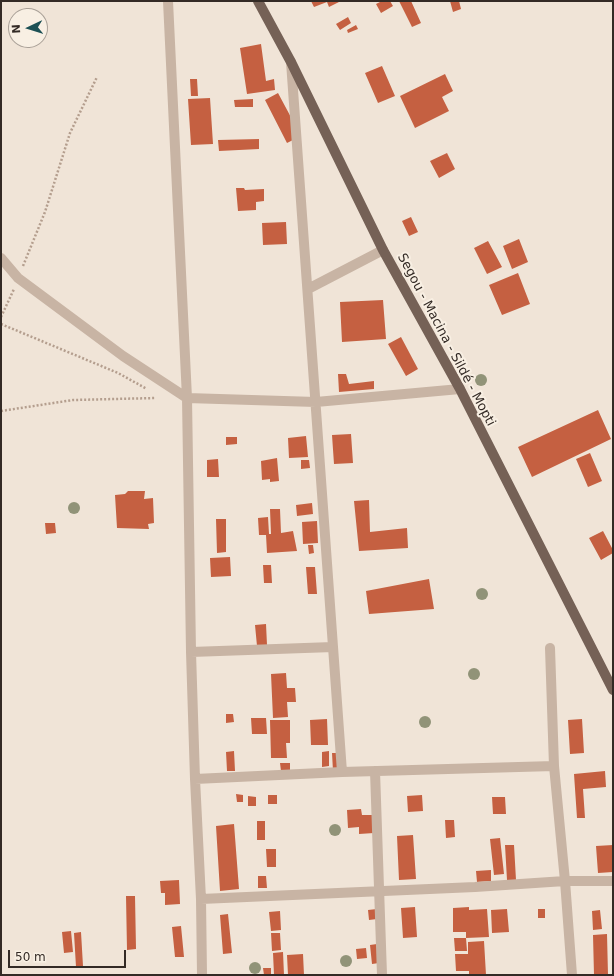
<!DOCTYPE html>
<html>
<head>
<meta charset="utf-8">
<style>
	body { margin:0 }
	#map { position:relative; width:614px; height:976px; overflow:hidden; background:#f0e4d7; font-family:"DejaVu Sans",sans-serif }
	canvas { display:block }
	.frame { position:absolute; inset:0; border:2px solid #332a25; pointer-events:none }
	.north { position:absolute; left:8px; top:8px; width:40px; height:40px; box-sizing:border-box; background:#f8efe3; border:1px solid #a9a097; border-radius:50%; rotate:266deg; font-size:11px; font-weight:700; line-height:16px; text-align:center; color:#332a25 }
	.north::after { content:''; display:block; margin:auto; width:14px; height:18px; background:#1c5054; clip-path:polygon(50% 0,100% 100%,50% 72%,0 100%) }
	.scale { position:absolute; left:8px; top:950px; width:118px; height:18px; box-sizing:border-box; border:2px solid #332a25; border-top:0; padding-left:5px; font-size:12px; line-height:14px; white-space:nowrap; color:#332a25; -webkit-text-stroke:3px #f8efe3; paint-order:stroke }
</style>
</head>
<body>
<div id="map">
<canvas width="614" height="976"></canvas>
<div class="frame"></div>
<div class="north">N</div>
<div class="scale">50 m</div>
</div>
<script>
const context = document.querySelector('canvas').getContext('2d');
context.lineJoin = 'round';
function fill(path, color) {
  context.fillStyle = color;
  context.fill(path, 'evenodd');
}
function strokePath(path, color, width, dash) {
  context.strokeStyle = color;
  context.lineWidth = width;
  context.lineCap = dash ? 'butt' : 'round';
  context.setLineDash(dash || []);
  context.stroke(path);
}
function label(font, color, halo, rows, align = 'center') {
  context.font = font + ' "DejaVu Sans",sans-serif';
  context.lineWidth = 4;
  context.setLineDash([]);
  context.textBaseline = 'middle';
  context.strokeStyle = halo;
  context.fillStyle = color;
  for (const [text, x, y, turn = 0] of rows) {
    context.save();
    context.translate(x, y);
    context.rotate((+turn || 0) * Math.PI / 180);
    context.textAlign = isNaN(turn) ? turn : align;
    if (halo) context.strokeText(text, 0, 0);
    context.fillText(text, 0, 0);
    context.restore();
  }
}
fill(new Path2D(`
	M311,1H338L339,2L329,7L327,2L314,7Z
	M382,1H390L393,6L381,13L376,4Z
	M399,1H411L421,23L412,27Z
	M450,1H459L461,9L453,12Z
	M348,17L351,23L340,30L336,24Z
	M356,25L358,29L348,33L347,30Z
	M261,44L266,81L274,79L275,90L247,94L240,48Z
	M382,66L395,96L378,103L365,73Z
	M445,74L453,91L442,97L449,111L415,128L400,96Z
	M190,79H197L198,96H191Z
	M278,93L301,136L287,143L265,100Z
	M210,98L213,144L191,145L188,99Z
	M253,99V107H235L234,100Z
	M259,139V149L219,151L218,140Z
	M447,153L455,169L439,178L430,161Z
	M236,188H244L245,190L264,189V201L256,202V210L238,211Z
	M411,217L418,232L409,236L402,221Z
	M286,222L287,244L263,245L262,223Z
	M519,239L528,262L512,269L503,246Z
	M488,241L502,267L487,274L474,248Z
	M518,273L530,304L502,315L489,285Z
	M383,300L386,339L342,342L340,302Z
	M401,337L418,369L406,376L388,344Z
	M338,374H346L349,384L374,381V389L339,392Z
	M598,410L611,439L532,477L518,447Z
	M351,434L353,463L334,464L332,435Z
	M306,436L308,457L289,458L288,438Z
	M226,437H237V444L226,445Z
	M590,453L602,481L588,487L576,459Z
	M277,458L279,481L270,482V479L262,480L261,461Z
	M218,459L219,477H207V460Z
	M301,460H309L310,468L301,469Z
	M128,491H145L144,499L153,498L154,523L148,524L149,529L117,528L115,495L125,494Z
	M369,500L370,532L407,528L408,548L359,551L354,501Z
	M312,503L313,514L297,516L296,505Z
	M270,509H280L281,533L293,531L297,551L267,553L266,535H259L258,518L268,517L269,534H271Z
	M216,519H226V552L217,553Z
	M317,521L318,543L303,544L302,522Z
	M45,523H55L56,533L46,534Z
	M603,531L613,550V553L601,560L589,538Z
	M308,545H313L314,553L309,554Z
	M230,557L231,576L211,577L210,558Z
	M263,565H271L272,583H264Z
	M306,567H315L317,594H308Z
	M429,579L434,609L369,614L366,591Z
	M266,624L267,645L257,646L255,625Z
	M286,673L287,688H295L296,702H287L288,717L273,718L271,674Z
	M226,714H233L234,722L226,723Z
	M251,718H266L267,734H252Z
	M327,719L328,745H311L310,720Z
	M582,719L584,753L570,754L568,720Z
	M270,720H290V743H286L287,758H271Z
	M234,751L235,771H227L226,752Z
	M329,751V766L322,767V752Z
	M332,753H340L341,770L333,771Z
	M280,763H290V770L281,771Z
	M605,771L606,787L583,789L585,818H577L574,774Z
	M236,794L243,795V802H237Z
	M268,795H277V804H268Z
	M422,795L423,811L408,812L407,796Z
	M248,796L256,797V806H248Z
	M492,797H505L506,814H493Z
	M361,809L362,815H374V833L359,834V827L348,828L347,810Z
	M445,820H454L455,837L446,838Z
	M257,821H265V840H257Z
	M234,824L239,889L220,891L216,826Z
	M413,835L416,879L399,880L397,836Z
	M500,838L504,874L494,875L490,839Z
	M505,845H514L516,880H507Z
	M613,845V872L598,873L596,846Z
	M266,849H276V867H267Z
	M491,870V881L477,882L476,871Z
	M258,876H266L267,888H258Z
	M179,880L180,904L165,905V893H161L160,881Z
	M126,896H135L136,949L127,950Z
	M415,907L417,937L403,938L401,908Z
	M469,907V910L487,909L489,937L466,938L467,951H455L454,938H466V932H453V908Z
	M377,909V919L369,920L368,910Z
	M507,909L509,932L492,933L491,910Z
	M538,909H545V918H538Z
	M600,910L602,929L593,930L592,911Z
	M280,911L281,930L271,931L269,912Z
	M228,914L232,953L223,954L220,915Z
	M181,926L184,957H175L172,927Z
	M71,931L73,952L64,953L62,932Z
	M81,932L83,966L76,967L74,933Z
	M271,933H280L281,950L272,951Z
	M607,934L608,975H594L593,935Z
	M484,941L486,975H469V971H456L455,954H468V942Z
	M377,944L379,963L372,964L370,945Z
	M366,948L367,958L357,959L356,949Z
	M283,952L284,975H274L273,953Z
	M303,954L304,975H288L287,955Z
	M263,968H271V975H264Z`), '#c56041');
strokePath(new Path2D(`
	M23,266L45,212L70,133L97,77
	M1,317L14,289
	M1,324L118,373L147,389
	M1,411L73,400L156,398`), '#b49e8e', 2.5, [2, 2]);
strokePath(new Path2D(`
	M168,1L187,398L191,652L195,779L201,899L202,975
	M291,62L342,772
	M1,258L18,278L123,356L187,398L316,402L460,389
	M308,289L383,250
	M550,648L554,766L565,881L572,975
	M191,652L333,647
	M375,771L382,975
	M195,779L342,772L554,766
	M201,899L475,887L565,881H613`), '#c8b4a4', 10);
strokePath(new Path2D(`
	M258,1L291,62L383,250L460,389L613,690`), '#756156', 10);
context.fillStyle = '#919378';
for (const [x, y] of [
	[481,380],
	[74,508],
	[482,594],
	[474,674],
	[425,722],
	[335,830],
	[346,961],
	[255,968]
]) {
  context.beginPath();
  context.arc(x, y, 6, 0, 2 * Math.PI);
  context.fill();
}
label('13px', '#332a25', '#f8efe3', [
	["Segou - Macina - Sildé - Mopti",446,340,62]
]);
</script>
</body>
</html>
